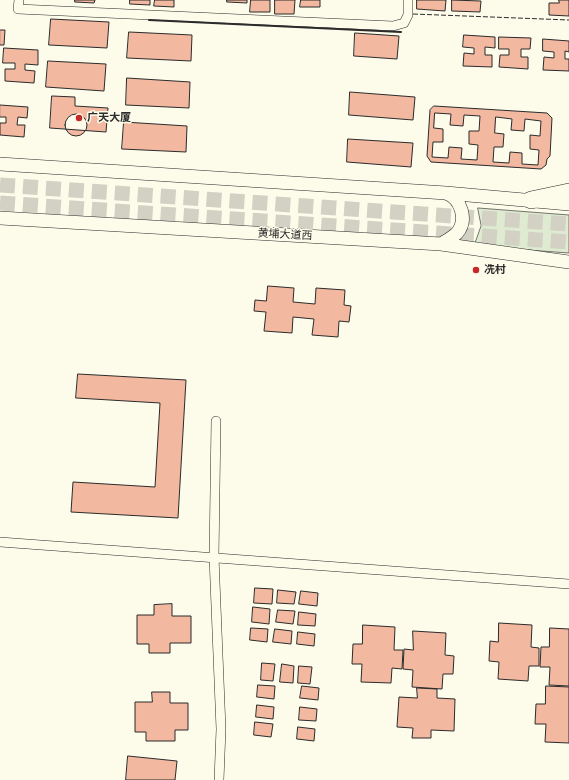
<!DOCTYPE html>
<html>
<head>
<meta charset="utf-8">
<style>
	body { margin:0 }
	canvas { display:block; background:#fdfbea }
</style>
</head>
<body>
<canvas width="569" height="780"></canvas>
<script>
const context = document.querySelector('canvas').getContext('2d');
context.lineJoin = 'round';
function fill(path, color) {
  context.fillStyle = color;
  context.fill(path, 'evenodd');
}
function strokePath(path, color, width, dash) {
  context.strokeStyle = color;
  context.lineWidth = width;
  context.lineCap = dash ? 'butt' : 'round';
  context.setLineDash(dash || []);
  context.stroke(path);
}
function label(font, color, halo, rows, align = 'center') {
  context.font = font + ' Signika,"Noto Sans SC",sans-serif';
  context.lineWidth = 3;
  context.setLineDash([]);
  context.textBaseline = 'middle';
  context.strokeStyle = halo;
  context.fillStyle = color;
  for (const [text, x, y, turn = 0] of rows) {
    context.save();
    context.translate(x, y);
    context.rotate((+turn || 0) * Math.PI / 180);
    context.textAlign = isNaN(turn) ? turn : align;
    if (halo) context.strokeText(text, 0, 0);
    context.fillText(text, 0, 0);
    context.restore();
  }
}
const green = new Path2D(`
	M478,208L569,215V253L474,246L481,226Z`);
fill(green, '#deebd1');
strokePath(green, '#74746e', 1);
const building = new Path2D(`
	M75,0H95L94,3L75,2Z
	M130,0H150V5L130,4Z
	M155,0H174V7L154,6Z
	M227,0H247V3L227,2Z
	M251,0H270V12H250Z
	M275,0H295L294,14H275Z
	M301,0H320V7H300Z
	M417,0H446L445,11L417,9Z
	M452,0L481,1L480,12L452,11Z
	M559,0H569V16L549,15V3H559Z
	M51,19L109,22L107,48L49,45Z
	M0,30H5L4,45H0Z
	M129,32L192,35L191,61L127,58Z
	M355,33L399,36L397,59L354,56Z
	M464,35L495,37V48L485,47V55H492V67L463,66L464,53L474,54V48L463,47Z
	M499,37L531,38L530,49H521V57H528V69L499,67L500,55H509V49H499Z
	M543,39L569,41V52L565,51V59H569V71L543,70L544,57L554,58V52L543,51Z
	M4,48L38,50V65L25,64V70L35,71L34,83L5,81V69H15V63H3Z
	M48,61L106,64L104,91L46,87Z
	M127,78L190,82L189,108L126,105Z
	M350,92L415,97L413,120L349,115Z
	M52,96L75,97V106L108,108L106,132L50,128Z
	M0,105L28,107L27,118L18,117L17,125H25L24,137L0,135V123H6V117H0Z
	M434,106L547,113L552,118L550,156L547,159L546,165L541,169L431,162L427,156L430,110Z
	M435,113L451,114L450,125L463,126L464,115L480,116L479,131H469V144L478,145L477,160L461,159L462,148L449,147L448,158L432,157L433,142H443V129L434,128Z
	M65 125a11 11 0 1 1 22 0a11 11 0 1 1-22 0Z
	M496,117L512,119L511,130L524,131L525,119L541,121L540,136L530,135V149L539,150L538,165L522,164V153L510,152L509,163L493,162L494,147H503L504,134L495,133Z
	M124,122L187,126L186,152L122,149Z
	M348,139L413,143L411,167L347,162Z
	M268,286L294,288L293,302L315,304L316,288L345,290L344,305L351,306L349,322L339,321L338,337L312,335L314,319L293,317L292,333L264,331L266,312L254,311L255,300L266,301Z
	M78,374L186,380L178,518L71,512L73,482L155,487L160,403L76,398Z
	M255,588L273,589L272,604L254,603Z
	M278,590L296,592L294,604L277,603Z
	M301,591L318,593L317,606L299,604Z
	M172,604V616H191V643H170V653H149V644H137V615H154V605Z
	M253,607L270,609L269,624L252,622Z
	M278,610L295,611L293,624L276,622Z
	M299,612L316,614L315,626L298,625Z
	M499,623L532,625L531,647L539,648V666H529L528,681L498,679L499,662L489,661L490,641L498,642Z
	M363,625L395,627L394,650H403L402,669L392,668L391,683L361,682L362,664H352L353,644H362Z
	M251,628L268,629L267,642L250,640Z
	M550,628L569,629V686L549,685L550,667H540L541,647H549Z
	M275,629L292,631L291,644L273,642Z
	M413,631L446,633L445,655L454,656L453,674H443L442,689L412,687L413,670L403,669L404,649L413,650Z
	M298,632L315,634L314,646L297,644Z
	M262,663L275,664L273,681L261,680Z
	M282,664L294,666L293,683L280,682Z
	M299,666L312,667L310,684L298,683Z
	M258,685L275,686L274,699L257,697Z
	M302,686L319,688L318,700L300,698Z
	M546,686L569,687V743L545,742L546,724H535L536,704H545Z
	M417,688L437,689V698L455,699L454,731L431,730V738H412L413,728L397,727L399,697L417,698Z
	M152,692H170V703H188V730H175V741H146V732H135V702H152Z
	M257,705L274,707L273,719L256,717Z
	M300,707L317,709L316,721L299,720Z
	M255,722L273,724L271,737L254,735Z
	M298,727L315,729L314,741L297,739Z
	M128,756L177,761L175,780H126Z`);
fill(building, '#f2b8a0');
strokePath(building, '#2b2b2b', 1);
strokePath(new Path2D(`
	M0,185L569,224
	M0,203L569,242`), '#d3d1c4', 15, [15, 8]);
const street = new Path2D(`
	M19,0L18,9L393,26L404,23L408,15V0
	M216,421L214,557L221,729L219,780
	M0,542L569,584`);
const secondary = new Path2D(`
	M0,164L446,193L569,204
	M0,218L441,244L569,262
	M441,244C446,241 452,238 457,233C468,220 461,198 446,193`);
const highway = new Path2D(`
	M531,200L569,192`);
strokePath(street, '#2b2b2b', 10);
strokePath(secondary, '#2b2b2b', 14);
strokePath(highway, '#2b2b2b', 18);
strokePath(street, '#fdfbea', 9);
strokePath(secondary, '#fdfbea', 13);
strokePath(highway, '#fdfbea', 17);
strokePath(new Path2D(`
	M413,14L569,20`), '#2b2b2b', 1, [5, 2]);
strokePath(new Path2D(`
	M149,20L401,32`), '#2b2b2b', 2);
for (const [x, y, r, color] of [
	[79,118,4,"#c62828"],
	[476,270,4,"#c62828"]
]) {
  const dot = new Path2D();
  dot.arc(x, y, r, 0, 2 * Math.PI);
  context.fillStyle = color;
  context.fill(dot);
  strokePath(dot, '#fdfbea', 1.5);
}
label('bold 11px', '#2b2b2b', '#fdfbea', [
	["广天大厦",87,118],
	["冼村",484,270]
], 'left');
label('11px', '#2b2b2b', '#fdfbea', [
	["黄埔大道西",285,235,3]
]);
</script>
</body>
</html>
